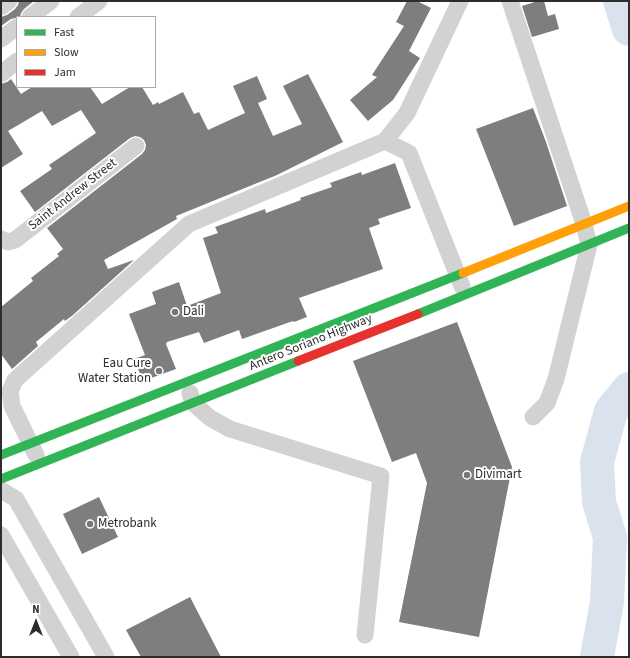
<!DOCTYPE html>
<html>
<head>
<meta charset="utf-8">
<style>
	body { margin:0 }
	#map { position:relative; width:630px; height:658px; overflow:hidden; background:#fff; font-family:"Source Sans 3",sans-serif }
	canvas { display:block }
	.frame { position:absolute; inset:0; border:2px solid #2d2d2d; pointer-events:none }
	.legend { position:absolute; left:16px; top:16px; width:140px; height:72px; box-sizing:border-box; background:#fff; border:1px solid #ababab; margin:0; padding:5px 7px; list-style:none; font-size:12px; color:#2d2d2d }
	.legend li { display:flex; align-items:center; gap:8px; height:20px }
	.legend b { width:20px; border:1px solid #ababab }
	.north { position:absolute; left:16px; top:602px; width:40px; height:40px; -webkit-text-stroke:3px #fff; paint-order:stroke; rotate:0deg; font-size:11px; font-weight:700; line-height:16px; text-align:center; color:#2d2d2d }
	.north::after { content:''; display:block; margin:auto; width:14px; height:18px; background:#2d2d2d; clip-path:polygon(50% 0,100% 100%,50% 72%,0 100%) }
</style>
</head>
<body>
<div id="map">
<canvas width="630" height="658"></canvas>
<div class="frame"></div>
<ul class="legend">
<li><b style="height:5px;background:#30b455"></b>Fast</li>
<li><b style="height:5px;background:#ff9f0a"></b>Slow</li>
<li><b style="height:5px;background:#e5322d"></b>Jam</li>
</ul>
<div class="north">N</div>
</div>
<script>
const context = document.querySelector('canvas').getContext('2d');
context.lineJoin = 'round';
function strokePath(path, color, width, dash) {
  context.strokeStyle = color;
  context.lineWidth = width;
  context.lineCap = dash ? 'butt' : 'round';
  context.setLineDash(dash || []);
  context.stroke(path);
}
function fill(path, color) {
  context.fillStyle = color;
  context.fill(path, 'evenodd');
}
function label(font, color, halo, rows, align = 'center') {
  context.font = font + ' "Source Sans 3",sans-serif';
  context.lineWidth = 4;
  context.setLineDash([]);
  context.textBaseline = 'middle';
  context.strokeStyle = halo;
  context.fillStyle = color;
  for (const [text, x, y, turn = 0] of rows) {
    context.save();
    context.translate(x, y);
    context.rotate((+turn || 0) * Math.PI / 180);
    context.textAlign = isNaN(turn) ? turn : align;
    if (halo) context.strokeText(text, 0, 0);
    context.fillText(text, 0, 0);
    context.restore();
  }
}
strokePath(new Path2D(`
	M620,1L629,29
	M597,657L607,602L610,537L599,502L597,462L611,411L629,389`), '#dae2ee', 34);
fill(new Path2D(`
	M19,1H34L24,9L21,13L20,17L11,19L1,26V17L7,15L15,9L18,5Z
	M407,1H417L431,8L409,51L420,58L393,100L368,121L350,100L377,77L372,75L404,26L396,22Z
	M538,1H544L548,16L555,14L559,29L532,37L522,6Z
	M308,74L343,142L277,175L176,216L177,219L104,260L108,269L134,260L73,315L65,321L64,319L36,342L38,346L12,369L1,354V307L33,281L31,278L59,256L57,254L63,249L47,228L142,154L145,150L146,145L144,140L140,137L135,136L130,138L35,212L20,191L52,169L49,165L96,133L81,110L52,126L42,111L8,131L23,154L1,168V84L7,82L11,79L21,94L32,87H90L102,104L130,87H142L153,105L158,102L159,104L183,92L194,114L199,112L208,130L245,113L233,86L257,76L267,99L258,103L273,136L302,124L283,86Z
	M533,108L546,142L567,206L514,226L476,129Z
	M395,163L411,208L378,219L380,224L369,228L383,269L299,298L307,317L294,322L293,321L242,339L239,330L204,343L199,332L167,342L166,344L176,369L143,381L134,359L145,355L129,314L156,304L152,292L179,282L187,306L221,293L203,238L218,233L215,227L265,209L266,213L301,200L300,198L332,187L330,183L361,172L362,175Z
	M457,322L512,467L479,637L399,622L427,483L416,453L392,462L353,361Z
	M99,497L118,537L82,554L63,514Z
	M190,597L221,657H141L126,630Z`), '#7e7e7e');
strokePath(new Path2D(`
	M510,1L584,224L589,245L556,379L547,403L533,417
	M1,7L9,1
	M30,17L51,1
	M78,17L99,1
	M1,39L17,27
	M1,74L17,61
	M385,141L409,153L462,286
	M1,239L8,242L15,240L136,146
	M190,393L193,403L210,418L230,429L381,476L365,635
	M36,455L12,406L10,391L15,380L189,224L385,141L407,113L460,1
	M1,490L16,499L106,657
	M1,535L71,657`), '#d2d2d2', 17);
strokePath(new Path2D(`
	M418,314L629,228
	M1,455L463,273
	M1,479L298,361`), '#30b455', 9);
strokePath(new Path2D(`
	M463,273L629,206`), '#ff9f0a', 9);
strokePath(new Path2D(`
	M298,361L418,314`), '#e5322d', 9);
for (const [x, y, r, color] of [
	[175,312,4,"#767676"],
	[159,371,4,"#767676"],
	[467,475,4,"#767676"],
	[90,524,4,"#767676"]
]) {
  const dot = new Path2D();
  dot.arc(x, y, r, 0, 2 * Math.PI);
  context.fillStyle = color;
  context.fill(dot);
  strokePath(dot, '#fff', 1.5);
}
label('13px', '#2d2d2d', '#fff', [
	["Saint Andrew Street",73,195,-38],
	["Antero Soriano Highway",311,343,-22]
]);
label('13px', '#2d2d2d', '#fff', [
	["Dali",183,312],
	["Eau Cure",151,364,"right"],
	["Water Station",151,379,"right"],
	["Divimart",475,475],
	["Metrobank",98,524]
], 'left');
</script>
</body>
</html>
